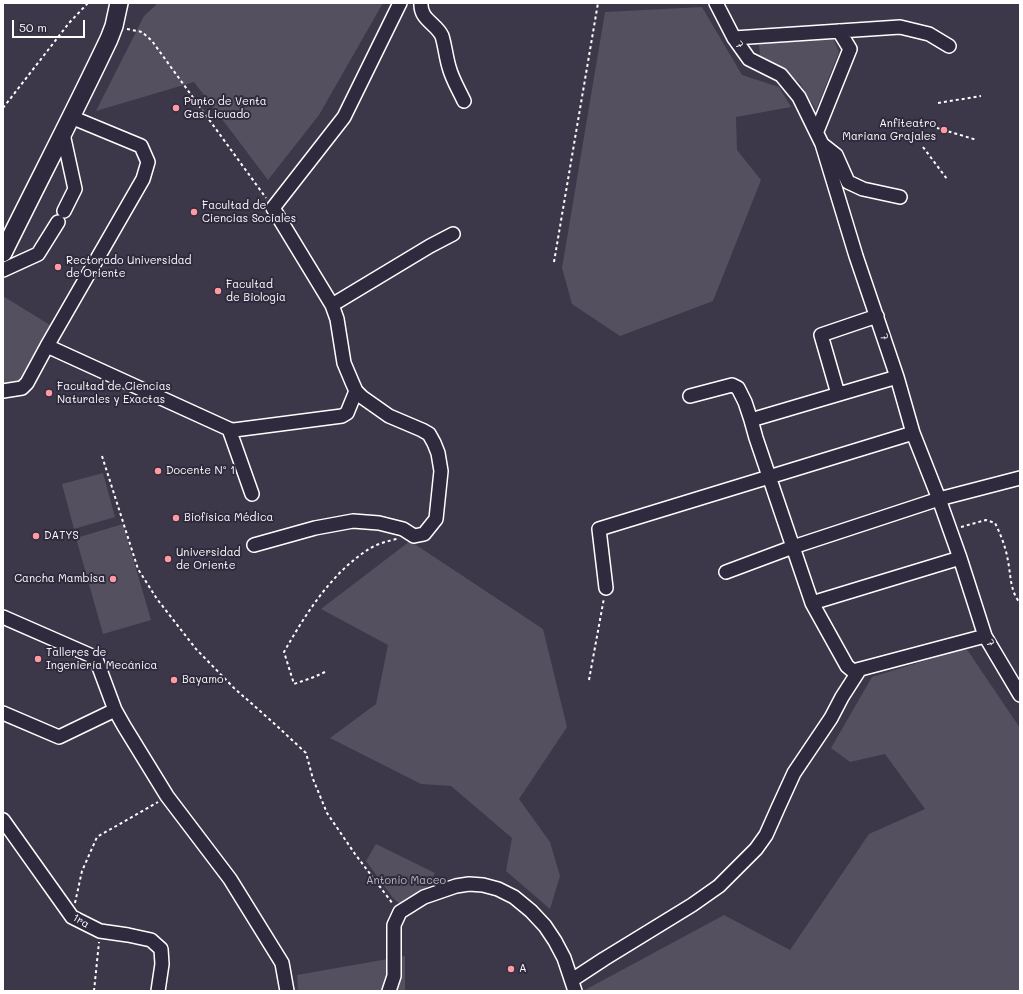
<!DOCTYPE html>
<html>
<head>
<meta charset="utf-8">
<style>
	body { margin:0 }
	#map { position:relative; width:1023px; height:994px; overflow:hidden; background:#3c3749; font-family:Mali,sans-serif }
	canvas { display:block }
	.frame { position:absolute; inset:0; border:4px solid #fff; pointer-events:none }
	.scale { position:absolute; left:12px; top:20px; width:73px; height:18px; box-sizing:border-box; border:2px solid #fff; border-top:0; padding-left:5px; font-size:12px; line-height:14px; white-space:nowrap; color:#fff; -webkit-text-stroke:3px #2f2a3d; paint-order:stroke }
</style>
</head>
<body>
<div id="map">
<canvas width="1023" height="994"></canvas>
<div class="frame"></div>
<div class="scale">50 m</div>
</div>
<script>
const context = document.querySelector('canvas').getContext('2d');
context.lineJoin = 'round';
function fill(path, color) {
  context.fillStyle = color;
  context.fill(path, 'evenodd');
}
function strokePath(path, color, width, dash) {
  context.strokeStyle = color;
  context.lineWidth = width;
  context.lineCap = dash ? 'butt' : 'round';
  context.setLineDash(dash || []);
  context.stroke(path);
}
function label(font, color, halo, rows, align = 'center') {
  context.font = font + ' Mali,sans-serif';
  context.lineWidth = 4;
  context.setLineDash([]);
  context.textBaseline = 'middle';
  context.strokeStyle = halo;
  context.fillStyle = color;
  for (const [text, x, y, turn = 0] of rows) {
    context.save();
    context.translate(x, y);
    context.rotate((+turn || 0) * Math.PI / 180);
    context.textAlign = isNaN(turn) ? turn : align;
    if (halo) context.strokeText(text, 0, 0);
    context.fillText(text, 0, 0);
    context.restore();
  }
}
fill(new Path2D(`
	M158,3H383L319,115L268,180L194,82L96,111L144,16Z
	M702,7L742,75L779,87L791,107L736,117L737,150L761,180L713,301L620,336L572,304L562,268L605,12Z
	M833,38L839,52L816,110L800,83L769,61L760,57L759,44Z
	M3,296L50,325L20,382L3,384Z
	M103,473L115,517L74,529L62,484Z
	M123,524L151,620L103,634L76,538Z
	M410,541L543,629L567,727L519,799L550,842L560,876L550,909L506,871L512,838L451,786L421,784L330,738L376,704L388,645L321,609Z
	M966,648L1020,728V991H583L724,915L790,950L869,834L925,809L885,754L850,762L831,748L872,677Z
	M376,844L435,873L421,897L401,905L393,898L366,861Z
	M405,956V991H298L297,975Z`), '#555060');
const minor = new Path2D(`
	M421,3C420,20 436,23 442,36C445,46 446,57 449,67C452,79 459,90 464,101
	M716,3L734,38L749,59L781,75L799,97L822,144L856,256L897,377L913,433L939,499L960,558L985,636L1020,695
	M734,38L900,27L929,34L949,46
	M817,131L850,49L839,31
	M63,134L75,189L64,211
	M822,144L836,155L848,182L863,189L900,197
	M3,270L38,254L58,222
	M332,305L430,246L453,234
	M47,346L229,429L234,430L342,416L347,413L356,391
	M3,391L22,388L27,383L47,346L143,179L148,162L141,146L71,117
	M838,394L821,335L877,316
	M690,396L732,385L738,388L745,402L751,420L756,438L812,603L847,666L853,671L985,636
	M751,420L897,377
	M229,429L252,494
	M254,545L315,528L353,521L379,523L403,529L414,536L424,534L436,519L441,471L438,453L434,443L429,434L422,430L389,416L362,397L356,391L352,382L344,363L337,319L332,305L273,208L344,117L400,3
	M726,572L793,547L939,499L1020,478
	M606,588L599,529L913,433
	M812,603L960,558
	M3,617L92,656L96,659L115,710L124,726L167,796L230,879L282,963L287,991
	M3,713L59,737L115,710
	M3,820L72,917L100,931L128,935L151,940L161,949L162,964L158,991
	M572,980L604,959L692,905L719,886L756,849L766,835L778,808L794,773L831,718L842,697L860,669
	M389,991L394,976V925L400,912L424,897L456,886L469,884L483,885L498,889L514,897L531,911L545,926L555,941L564,958L575,991`);
const major = new Path2D(`
	M3,253C38,182 75,111 109,39L114,26L119,3`);
strokePath(minor, '#fff', 16);
strokePath(major, '#fff', 20);
strokePath(new Path2D(`
	M127,29L142,32L152,41L266,198
	M938,103L981,96
	M3,108L69,23L88,3
	M937,128L977,140
	M923,147L947,179
	M554,262L598,3
	M102,456L138,569L157,599L196,649L234,688L277,726L306,753L313,779L327,813L355,854L393,904
	M961,527L986,520L995,523C1001,535 1006,548 1008,561C1011,576 1010,591 1020,603
	M325,672L314,677L294,684L284,652C305,615 331,573 369,549C377,544 387,541 397,539
	M589,680L604,598
	M75,903L82,871L97,837L158,802
	M94,991L99,942`), '#fff', 2, [3, 3]);
strokePath(minor, '#2f2a3d', 13);
strokePath(major, '#2f2a3d', 17);
for (const [x, y, r, color] of [
	[176,108,4,"#ff9aa2"],
	[944,130,4,"#ff9aa2"],
	[194,212,4,"#ff9aa2"],
	[58,267,4,"#ff9aa2"],
	[218,291,4,"#ff9aa2"],
	[49,393,4,"#ff9aa2"],
	[158,471,4,"#ff9aa2"],
	[176,518,4,"#ff9aa2"],
	[36,536,4,"#ff9aa2"],
	[168,559,4,"#ff9aa2"],
	[113,579,4,"#ff9aa2"],
	[38,659,4,"#ff9aa2"],
	[174,680,4,"#ff9aa2"],
	[511,969,4,"#ff9aa2"]
]) {
  const dot = new Path2D();
  dot.arc(x, y, r, 0, 2 * Math.PI);
  context.fillStyle = color;
  context.fill(dot);
  strokePath(dot, '#2f2a3d', 1.5);
}
label('11px', '#fff', '#2f2a3d', [
	["7",739,45,54],
	["7",884,337,71],
	["7",990,643,59],
	["1ra",81,921,31]
]);
label('11px', '#fff', '#2f2a3d', [
	["Punto de Venta",184,102],
	["Gas Licuado",184,115],
	["Anfiteatro",936,124,"right"],
	["Mariana Grajales",936,137,"right"],
	["Facultad de",202,206],
	["Ciencias Sociales",202,219],
	["Rectorado Universidad",66,261],
	["de Oriente",66,274],
	["Facultad",226,285],
	["de Biologia",226,298],
	["Facultad de Ciencias",57,387],
	["Naturales y Exactas",57,400],
	["Docente Nº 1",166,471],
	["Biofísica Médica",184,518],
	["DATYS",44,536],
	["Universidad",176,553],
	["de Oriente",176,566],
	["Cancha Mambisa",105,579,"right"],
	["Talleres de",46,653],
	["Ingeniería Mecánica",46,666],
	["Bayamo",182,680],
	["A",519,969]
], 'left');
label('11px', '#bbb9bf', '#2f2a3d', [
	["Antonio Maceo",406,881]
]);
</script>
</body>
</html>
